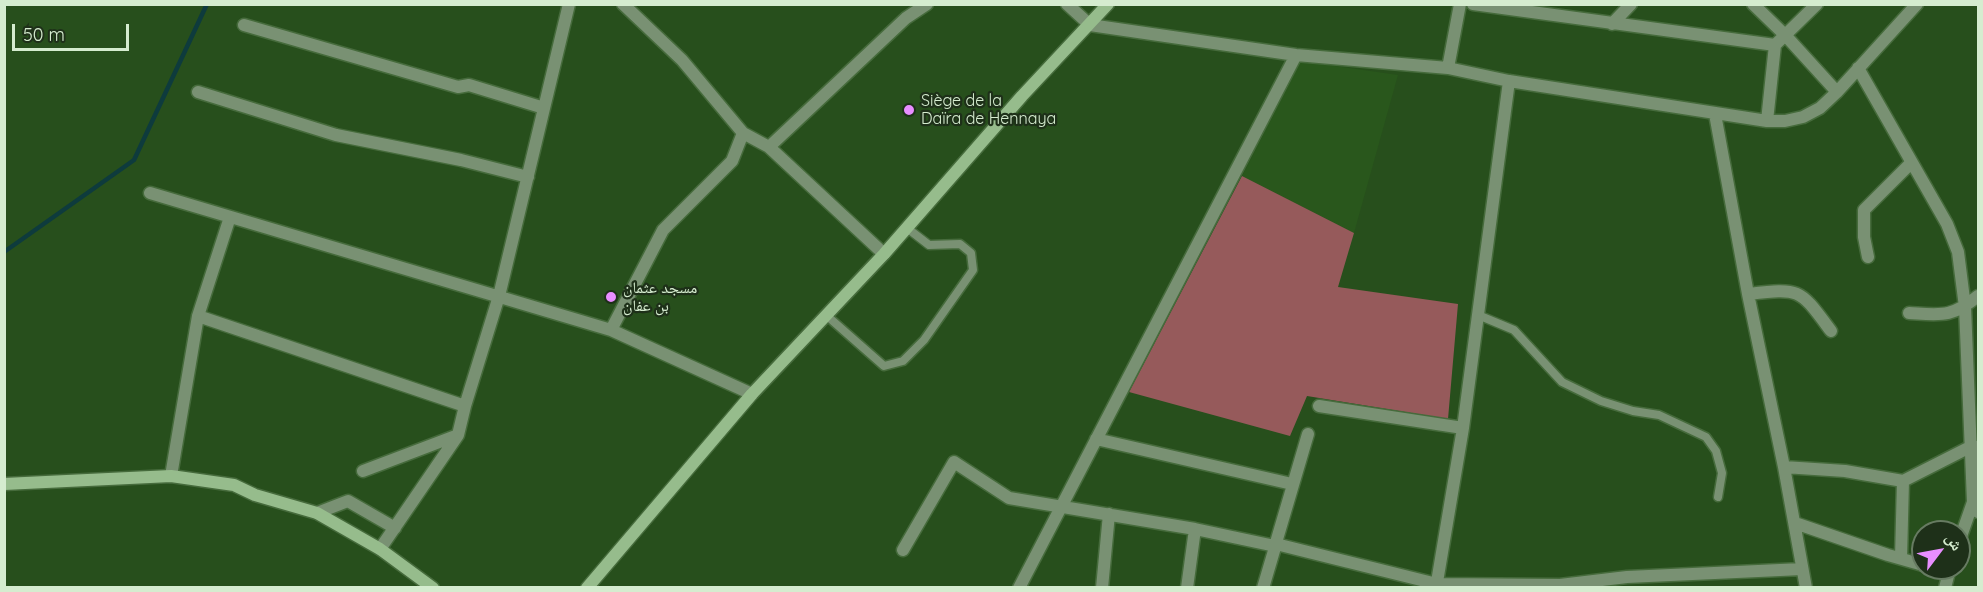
<!DOCTYPE html>
<html>
<head>
<meta charset="utf-8">
<style>
	body { margin:0 }
	#map { position:relative; width:1983px; height:592px; overflow:hidden; background:#274f1c; font-family:Quicksand,"Noto Naskh Arabic",sans-serif }
	canvas { display:block }
	.frame { position:absolute; inset:0; border:6px solid #d5eccf; pointer-events:none }
	.north { position:absolute; left:1911px; top:520px; width:60px; height:60px; box-sizing:border-box; background:#1e3019; border:2px solid #677b62; border-radius:50%; rotate:58deg; font-size:16px; font-weight:700; line-height:24px; text-align:center; color:#d5eccf }
	.north::after { content:''; display:block; margin:auto; width:21px; height:27px; background:#e88eff; clip-path:polygon(50% 0,100% 100%,50% 72%,0 100%) }
	.scale { position:absolute; left:12px; top:24px; width:117px; height:27px; box-sizing:border-box; border:3px solid #d5eccf; border-top:0; padding-left:8px; font-size:18px; line-height:21px; white-space:nowrap; color:#d5eccf; -webkit-text-stroke:4px #1e3019; paint-order:stroke }
</style>
</head>
<body>
<div id="map">
<canvas width="1983" height="592"></canvas>
<div class="frame"></div>
<div class="north">ش</div>
<div class="scale">50 m</div>
</div>
<script>
const context = document.querySelector('canvas').getContext('2d');
context.lineJoin = 'round';
function fill(path, color) {
  context.fillStyle = color;
  context.fill(path, 'evenodd');
}
function strokePath(path, color, width, dash) {
  context.strokeStyle = color;
  context.lineWidth = width;
  context.lineCap = dash ? 'butt' : 'round';
  context.setLineDash(dash || []);
  context.stroke(path);
}
function label(font, color, halo, rows, align = 'center') {
  context.font = font + ' Quicksand,"Noto Naskh Arabic",sans-serif';
  context.lineWidth = 4.5;
  context.setLineDash([]);
  context.textBaseline = 'middle';
  context.strokeStyle = halo;
  context.fillStyle = color;
  for (const [text, x, y, turn = 0] of rows) {
    context.save();
    context.translate(x, y);
    context.rotate((+turn || 0) * Math.PI / 180);
    context.textAlign = isNaN(turn) ? turn : align;
    if (halo) context.strokeText(text, 0, 0);
    context.fillText(text, 0, 0);
    context.restore();
  }
}
fill(new Path2D(`
	M1301,61L1398,75L1354,233L1242,176Z`), '#29571c');
fill(new Path2D(`
	M1242,176L1354,233L1338,287L1458,304L1448,419L1307,396L1290,436L1129,392Z`), '#965a5b');
strokePath(new Path2D(`
	M4,252L134,160L207,4`), '#0e3b3d', 4.5);
const service = new Path2D(`
	M826,315L884,366L903,361L924,340L973,270L971,253L960,244L929,245L907,228
	M1478,315L1514,330L1562,382L1601,401L1633,411L1659,415L1706,437L1716,451L1722,473L1718,497`);
const minor = new Path2D(`
	M623,4L682,60L743,133L769,147L884,254
	M1067,4L1090,25L1296,55L1448,68L1509,81L1767,121H1785L1803,117L1820,108L1837,92L1917,4
	M1473,4L1775,45
	M1753,4L1786,36L1837,92
	M1612,24L1631,4
	M244,25L458,87L469,85L544,108
	M1448,68L1460,4
	M1858,68L1947,224L1958,252L1965,307L1973,502L1978,512
	M198,92L336,135L461,160L528,177
	M1715,114L1748,294L1784,467L1806,588
	M1767,121L1775,45L1817,4
	M769,147L906,18L927,4
	M150,193L611,330L752,394
	M1868,257L1864,237V210L1911,163
	M1748,294C1801,288 1799,288 1831,331
	M1909,313C1942,315 1951,318 1978,296
	M198,316L465,406
	M611,330L663,230L732,161L743,133
	M1319,406L1463,428
	M1096,439L1292,484
	M1784,467L1845,471L1903,481
	M363,471L458,435L465,406L499,296L569,4
	M171,476L198,316L230,217
	M317,513L348,501L395,528
	M1795,523L1888,555L1923,565
	M1959,542L1973,502
	M1275,546L1308,434
	M380,549L458,435
	M903,550L954,462L1009,498L1195,529L1275,546L1276,544L1437,584L1560,585L1627,577L1802,569
	M1901,558L1903,481L1970,447H1978
	M1934,568L1949,572
	M1019,588L1296,55
	M1102,588L1109,514
	M1187,588L1195,529
	M1263,588L1276,544
	M1436,588L1463,428L1509,81
	M1945,588L1950,568`);
const secondary = new Path2D(`
	M4,484L171,476L234,485L255,495L317,513L380,549L433,588
	M587,588L752,394L884,254L1022,96L1108,4`);
strokePath(service, '#466b3c', 11);
strokePath(minor, '#466b3c', 15);
strokePath(secondary, '#466b3c', 15);
strokePath(service, '#799173', 8);
strokePath(minor, '#799173', 12);
strokePath(secondary, '#96bc8c', 12);
for (const [x, y, r, color] of [
	[909,110,6,"#e88eff"],
	[611,297,6,"#e88eff"]
]) {
  const dot = new Path2D();
  dot.arc(x, y, r, 0, 2 * Math.PI);
  context.fillStyle = color;
  context.fill(dot);
  strokePath(dot, '#1e3019', 2);
}
label('16px', '#d5eccf', '#1e3019', [
	["Siège de la",921,101],
	["Daïra de Hennaya",921,119],
	["مسجد عثمان",623,288],
	["بن عفان",623,306]
], 'left');
</script>
</body>
</html>
